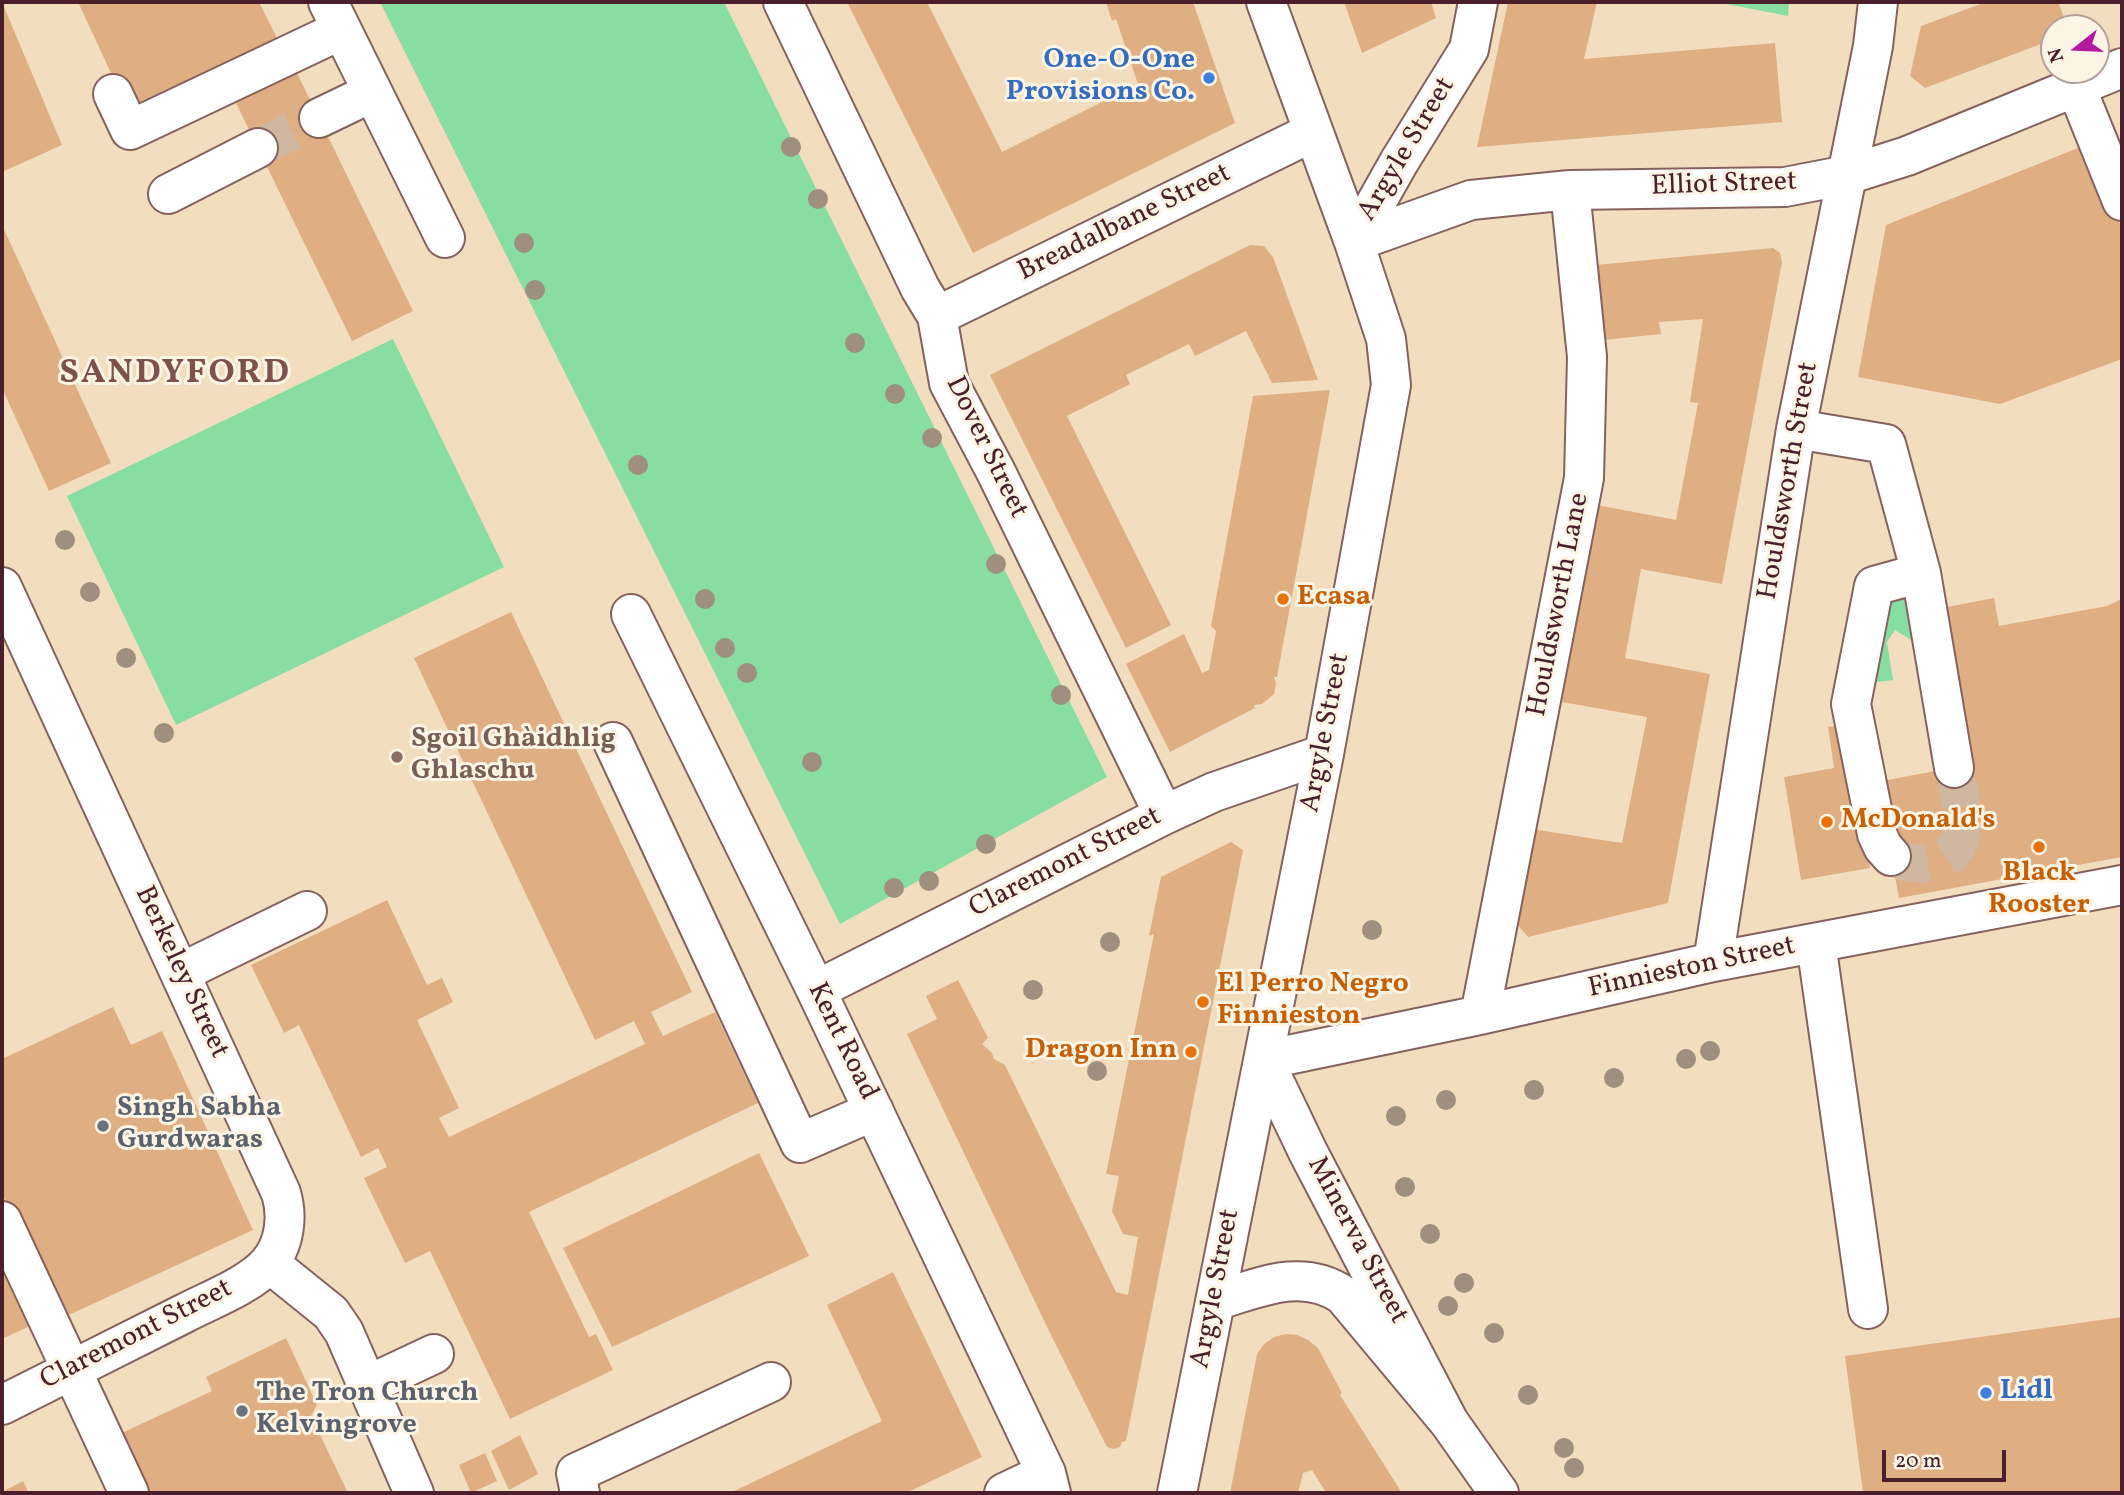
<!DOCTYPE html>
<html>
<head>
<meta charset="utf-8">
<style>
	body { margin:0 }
	#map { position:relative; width:2124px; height:1495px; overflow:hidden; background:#f2ddbe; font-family:Vollkorn,serif }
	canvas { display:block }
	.frame { position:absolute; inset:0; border:4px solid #4a1f2b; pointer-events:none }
	.north { position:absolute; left:2040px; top:14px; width:70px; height:70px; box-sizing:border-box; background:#fcf5e5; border:2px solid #b59f9b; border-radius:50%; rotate:252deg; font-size:19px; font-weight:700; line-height:28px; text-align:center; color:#4a1f2b }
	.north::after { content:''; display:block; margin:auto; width:24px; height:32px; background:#b5179e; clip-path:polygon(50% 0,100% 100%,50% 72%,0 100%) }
	.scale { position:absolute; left:1882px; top:1450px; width:124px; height:32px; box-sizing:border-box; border:4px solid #4a1f2b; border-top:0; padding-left:9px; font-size:21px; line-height:24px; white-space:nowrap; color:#4a1f2b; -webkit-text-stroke:5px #fcf5e5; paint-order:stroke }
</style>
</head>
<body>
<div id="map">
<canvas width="2124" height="1495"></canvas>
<div class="frame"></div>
<div class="north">N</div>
<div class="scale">20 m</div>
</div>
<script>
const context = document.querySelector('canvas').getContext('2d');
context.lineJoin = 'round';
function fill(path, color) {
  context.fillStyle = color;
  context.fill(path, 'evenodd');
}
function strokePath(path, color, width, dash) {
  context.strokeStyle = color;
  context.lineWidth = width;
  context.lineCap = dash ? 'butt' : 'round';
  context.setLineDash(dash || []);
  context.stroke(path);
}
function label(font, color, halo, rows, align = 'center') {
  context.font = font + ' Vollkorn,serif';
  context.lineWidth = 6;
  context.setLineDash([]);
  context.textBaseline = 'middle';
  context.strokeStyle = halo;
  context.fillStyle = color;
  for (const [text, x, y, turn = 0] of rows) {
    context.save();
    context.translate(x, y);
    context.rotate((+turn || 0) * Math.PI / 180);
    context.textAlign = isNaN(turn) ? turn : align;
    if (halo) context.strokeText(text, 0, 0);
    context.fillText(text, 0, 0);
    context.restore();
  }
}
fill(new Path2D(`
	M380,2H724L1107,777L840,924Z
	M1716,2H1789L1788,16Z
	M393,339L504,567L176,725L67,496Z
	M1909,593L1921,646L1895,630L1887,642L1893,680L1863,684L1884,597Z`), '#88dea2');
fill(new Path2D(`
	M2,2L62,145L2,172Z
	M78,2H259L280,44L130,114Z
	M847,2H927L1002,152L1138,84L1116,19L1112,21L1106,2H1193L1235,123L973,253Z
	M1344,2H1431L1436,18L1362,53Z
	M1508,2H1597L1584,59L1775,43L1782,122L1477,147Z
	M1986,2H2058L2068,28H2054V39L1925,88L1910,76L1921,26Z
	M297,73L413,311L352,341L236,103Z
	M2088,144L2122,229V359L2000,404L1858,377L1886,225Z
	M2,225L111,463L49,491L2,388Z
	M1250,245L1264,246L1273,257L1318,380L1272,383L1246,331L1195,356L1189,344L1126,375L1130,384L1067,416L1171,625L1126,648L990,375Z
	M1773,248L1780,253L1782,262L1722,584L1641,569L1625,658L1710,674L1668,903L1528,937L1516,923L1531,829L1622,843L1647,717L1562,702L1597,505L1676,520L1698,403L1690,402L1703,319L1659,322L1661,334L1603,340L1596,265Z
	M1330,390L1277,677H1274L1276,684L1274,694L1262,704L1254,705L1255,708L1170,752L1126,664L1184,634L1202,673L1209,670L1216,631L1211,626L1253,396Z
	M1994,598L1999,626L2107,606L2122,599V857L1899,898L1877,782L1967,765L1937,609Z
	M511,612L692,992L651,1012L663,1036L715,1012L758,1103L529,1212L589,1337L596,1334L613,1370L510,1419L430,1251L405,1263L364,1178L387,1167L378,1148L361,1157L299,1025L284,1033L251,965L387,900L427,985L442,978L453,1002L417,1020L459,1108L439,1118L449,1137L645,1044L634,1021L595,1040L414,658Z
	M1845,725L1870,868L1801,880L1784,777L1834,768L1828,727Z
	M1231,842L1243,850L1126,1441L1122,1442L1120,1447L1113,1449L1107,1447L1049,1331L907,1034L937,1019L926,996L958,980L988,1038L982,1044L992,1053L994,1059L1005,1065L1116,1292L1128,1295L1138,1237L1123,1234L1112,1211L1119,1176L1106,1174L1154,934L1149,936L1161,877Z
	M113,1007L131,1045L162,1031L253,1230L60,1319L2,1193V1059Z
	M759,1153L809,1256L612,1347L563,1248Z
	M2,1260L32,1325L2,1339Z
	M893,1272L982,1457L906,1493H730L882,1421L827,1305Z
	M2122,1317V1493H1863L1845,1356Z
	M1286,1334L1297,1335L1308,1340L1318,1348L1342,1393L1340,1395L1402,1493H1321L1325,1491L1312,1470L1303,1473L1298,1493H1230L1257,1354L1264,1344L1274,1337Z
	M286,1338L317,1405L311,1416L348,1493H137L111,1438L212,1391L206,1377Z
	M520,1435L538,1474L509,1490L491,1451Z
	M485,1453L497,1481L471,1493L459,1465Z
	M23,1481L29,1493H2V1492Z`), '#dfaf83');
strokePath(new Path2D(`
	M258,148L319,118
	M1891,856C1920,871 1959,867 1962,827C1964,808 1957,787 1954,768`), '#d0b7a1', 38, [38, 19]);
const minor = new Path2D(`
	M328,2L445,238
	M783,2L920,288L937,316L949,383L996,472L1164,815
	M2076,87L2122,201
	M113,94L130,130L341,30
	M319,118L371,93
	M168,194L258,148
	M1354,242L1471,200L1570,190L1785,187L1847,175L1907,156L2122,68
	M1354,242L1399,162L1469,49L1478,2
	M937,316L1313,132
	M1796,429L1886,444L1921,573L1954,768
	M2,587L281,1193C288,1216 285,1245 268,1264C250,1285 210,1300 185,1313C124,1344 63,1374 2,1405
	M631,614L816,990L1046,1473L1051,1493
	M613,742L800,1143L874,1111
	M1891,856L1883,847L1877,834L1851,704L1874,586L1921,573
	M1816,943L1868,1309
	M1713,962L1796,429L1873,46L1878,2
	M180,973L307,911
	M816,990L1164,815L1214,792L1324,754
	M1480,1015L1584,478L1587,357L1570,190
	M1264,1060L1480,1015L1713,962L2122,885
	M1264,1060L1308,1152L1449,1422
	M2,1221L129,1493
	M269,1263L331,1313L344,1332L414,1493
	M1215,1301C1258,1288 1302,1267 1343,1295L1449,1422L1499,1493
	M368,1385L434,1354
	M580,1493L576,1473L771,1382
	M1004,1493L1046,1473
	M1177,1493L1324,754L1391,385L1386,339L1354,242L1266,2`);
strokePath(minor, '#85625e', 42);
strokePath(minor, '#fff', 38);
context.fillStyle = '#9e8f7e';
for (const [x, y] of [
	[791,147],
	[818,199],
	[524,243],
	[535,290],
	[855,343],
	[895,394],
	[932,438],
	[638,465],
	[65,540],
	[996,564],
	[90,592],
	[705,599],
	[725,648],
	[126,658],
	[747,673],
	[1061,695],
	[164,733],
	[812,762],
	[986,844],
	[929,881],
	[894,888],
	[1372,930],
	[1110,942],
	[1033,990],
	[1710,1051],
	[1686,1059],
	[1097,1071],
	[1614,1078],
	[1534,1090],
	[1446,1100],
	[1396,1116],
	[1405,1187],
	[1430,1234],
	[1464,1283],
	[1448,1306],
	[1494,1333],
	[1528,1395],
	[1564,1448],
	[1574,1468]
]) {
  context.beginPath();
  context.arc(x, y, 10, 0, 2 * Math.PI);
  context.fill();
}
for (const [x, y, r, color] of [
	[1209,78,7,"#3f7fe0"],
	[1283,599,7,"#e8710a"],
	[397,757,7,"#8d6e63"],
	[1827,822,7,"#e8710a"],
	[2039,847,7,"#e8710a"],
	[1203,1002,7,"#e8710a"],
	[1191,1052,7,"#e8710a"],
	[103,1126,7,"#6b7280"],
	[1986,1393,7,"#3f7fe0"],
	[242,1411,7,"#6b7280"]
]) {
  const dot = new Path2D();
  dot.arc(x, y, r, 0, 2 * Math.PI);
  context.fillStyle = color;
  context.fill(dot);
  strokePath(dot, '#fcf5e5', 2.5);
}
label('bold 28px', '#366cbe', '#fcf5e5', [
	["One-O-One",1195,62],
	["Provisions Co.",1195,94],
	["Lidl",2000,1393,"left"]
], 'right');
label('28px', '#4a1f2b', '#fcf5e5', [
	["Argyle Street",1408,150,-59],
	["Elliot Street",1724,186,-2],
	["Breadalbane Street",1125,224,-26],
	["Dover Street",985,448,64],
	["Houldsworth Street",1790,481,-80],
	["Houldsworth Lane",1560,605,-79],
	["Argyle Street",1327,733,-79],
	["Claremont Street",1066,864,-27],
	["Finnieston Street",1692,969,-12],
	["Berkeley Street",180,973,65],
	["Kent Road",841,1042,64],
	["Minerva Street",1356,1241,62],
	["Argyle Street",1217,1289,-79],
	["Claremont Street",137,1336,-27]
]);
label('bold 28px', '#c56008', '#fcf5e5', [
	["Ecasa",1297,599],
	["McDonald's",1841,822],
	["Black",2039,875,"center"],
	["Rooster",2039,907,"center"],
	["El Perro Negro",1217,986],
	["Finnieston",1217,1018],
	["Dragon Inn",1177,1052,"right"]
], 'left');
label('bold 28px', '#785e54', '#fcf5e5', [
	["Sgoil Ghàidhlig",411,741],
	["Ghlaschu",411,773]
], 'left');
label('bold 28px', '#5b616d', '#fcf5e5', [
	["Singh Sabha",117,1110],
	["Gurdwaras",117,1142],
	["The Tron Church",256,1395],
	["Kelvingrove",256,1427]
], 'left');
context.letterSpacing = '2px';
label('bold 35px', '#7e514a', '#fcf5e5', [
	["SANDYFORD",175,376]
]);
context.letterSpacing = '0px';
</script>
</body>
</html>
